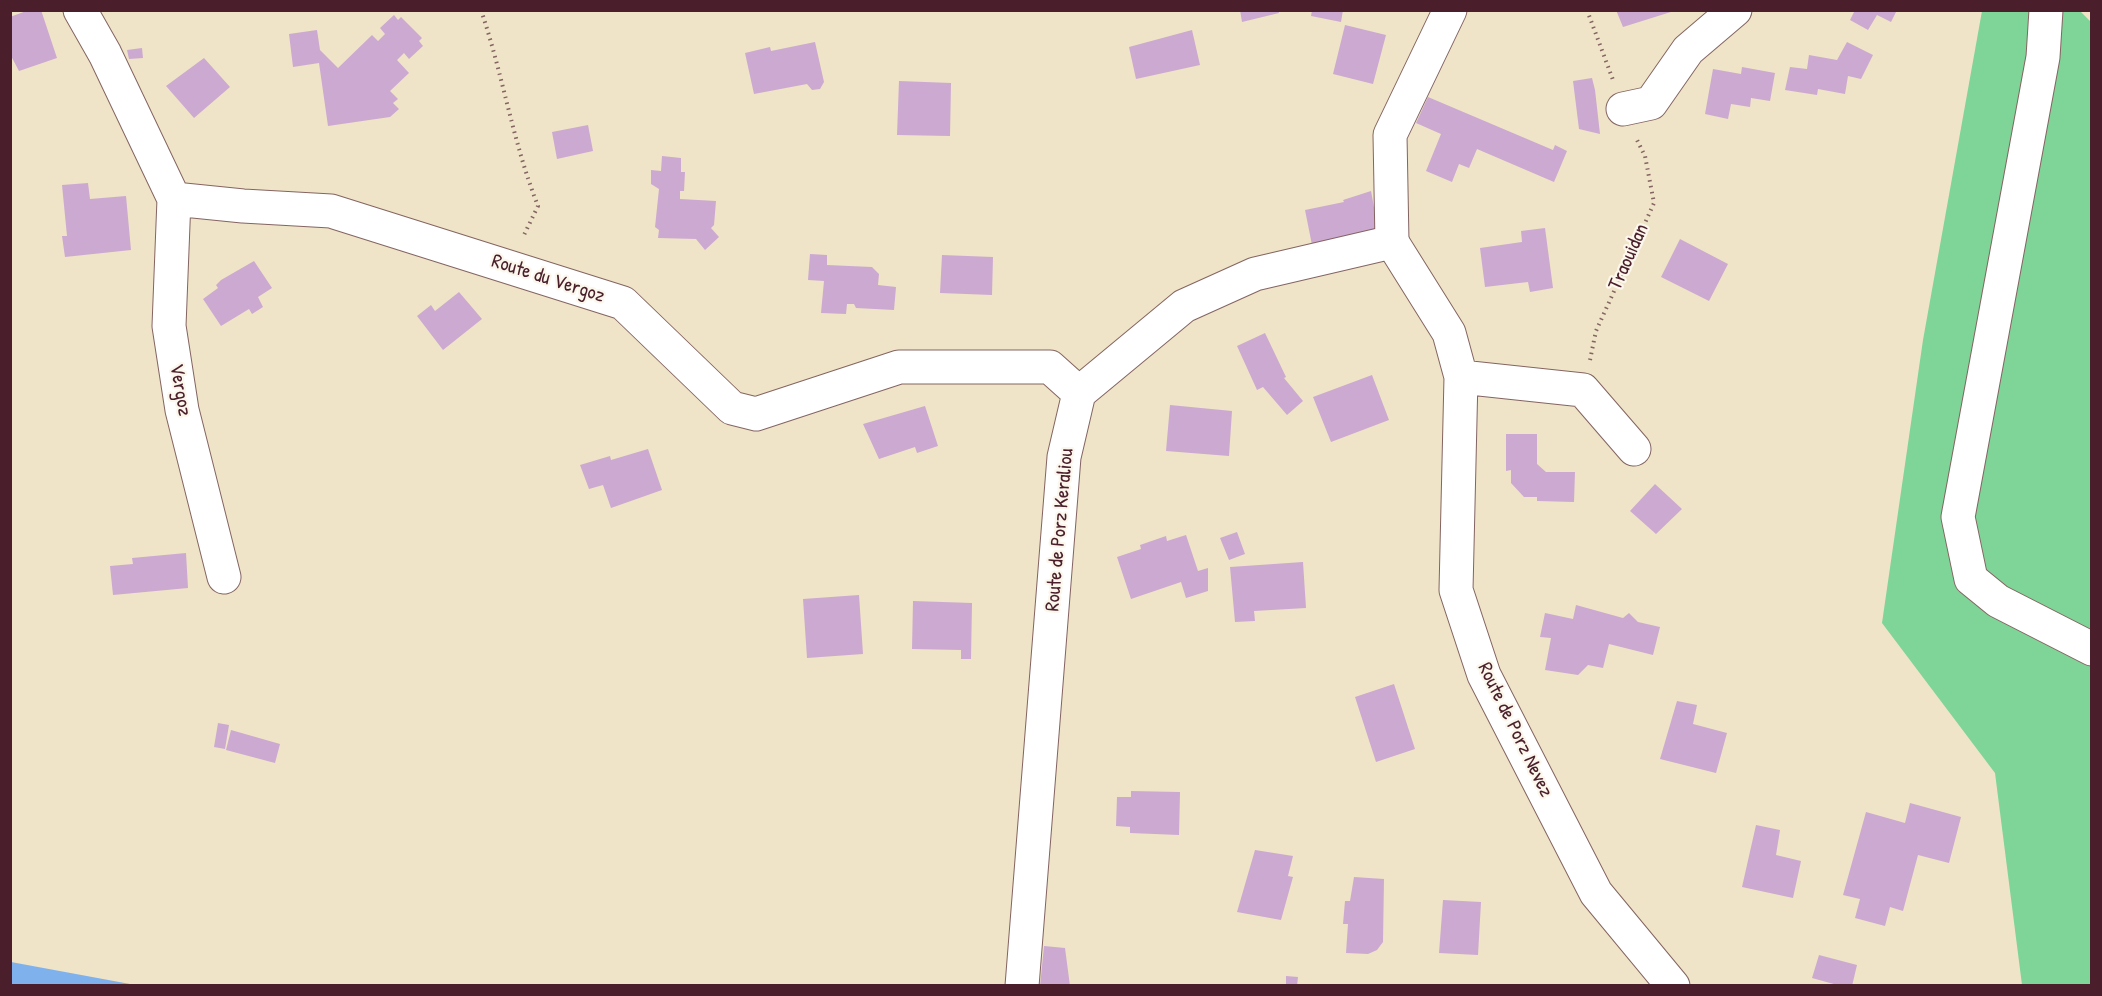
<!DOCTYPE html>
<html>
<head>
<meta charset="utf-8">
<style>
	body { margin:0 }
	#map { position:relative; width:2102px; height:996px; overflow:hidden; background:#efe4c7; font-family:"Patrick Hand",sans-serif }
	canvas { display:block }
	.frame { position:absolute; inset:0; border:12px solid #4a1f2b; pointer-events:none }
</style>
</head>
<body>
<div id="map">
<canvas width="2102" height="996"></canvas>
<div class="frame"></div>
</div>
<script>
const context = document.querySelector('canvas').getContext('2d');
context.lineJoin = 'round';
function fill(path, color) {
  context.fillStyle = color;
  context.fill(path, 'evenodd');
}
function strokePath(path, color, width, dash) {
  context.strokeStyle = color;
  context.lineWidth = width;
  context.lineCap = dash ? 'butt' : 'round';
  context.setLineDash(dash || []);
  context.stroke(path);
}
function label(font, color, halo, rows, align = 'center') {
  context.font = font + ' "Patrick Hand",sans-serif';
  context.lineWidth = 4.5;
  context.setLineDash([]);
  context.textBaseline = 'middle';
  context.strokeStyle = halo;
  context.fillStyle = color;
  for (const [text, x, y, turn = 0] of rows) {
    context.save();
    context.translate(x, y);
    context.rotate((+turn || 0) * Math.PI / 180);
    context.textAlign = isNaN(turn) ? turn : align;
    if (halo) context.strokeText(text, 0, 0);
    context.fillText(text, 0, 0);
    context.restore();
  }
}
fill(new Path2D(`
	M1982,11H2080L2092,23L2091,985H2022L1995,773L1882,623L1923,340Z`), '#7fd497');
fill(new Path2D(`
	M11,962L130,984L157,985H11Z`), '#7fb2ec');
fill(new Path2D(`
	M29,10H41L57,58L19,71L10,54V17Z
	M1240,10H1278L1279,13L1242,22Z
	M1312,10H1343L1341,22L1311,16Z
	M1616,10H1674V11L1623,27Z
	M1855,10H1897L1891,22L1877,15L1868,30L1850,20Z
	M394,15L398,20L401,17L422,38L419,41L423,46L409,59L404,53L397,60L409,73L390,91L398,99L393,103L399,109L390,117L328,126L319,63L293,67L289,34L317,30L320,50L338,68L372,35L378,41L385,34L380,28Z
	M1345,25L1386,35L1373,84L1333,74Z
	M1192,30L1200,65L1136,79L1129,47Z
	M815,42L824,82L820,89L812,90L807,84L754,94L745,53L770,47L771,51Z
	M1847,42L1873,55L1861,79L1848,76L1845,94L1818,89L1817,95L1785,90L1790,67L1807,69L1809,55L1837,60Z
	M142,48L143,58L129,59L127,50Z
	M204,58L230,87L194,118L166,86Z
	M1742,67L1775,73L1770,101L1751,98L1750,107L1731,104L1728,119L1705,114L1713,69L1741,74Z
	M1592,78L1595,90L1600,134L1579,129L1573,81Z
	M899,81L951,83L950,136L897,135Z
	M1428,97L1553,150L1555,145L1567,151L1554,182L1477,149L1469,168L1459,164L1452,182L1426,171L1441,134L1416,123Z
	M588,125L593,151L557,159L552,132Z
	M662,156L681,158V172H685L684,191H680V199L716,201L714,225L711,228L719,237L705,250L696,239L658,238L659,230L655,227L659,189L651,184V170L661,171Z
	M88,183L90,199L126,196L131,250L65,257L62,236H67L62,185Z
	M1371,191L1378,229L1312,245L1305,210L1344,202L1343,200Z
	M1545,228L1553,288L1530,292L1528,282L1485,287L1480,248L1522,242L1521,231Z
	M1680,239L1728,264L1709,301L1661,277Z
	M810,254L827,255V265L872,267L879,274L878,285L896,287L894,310L856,308L854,304H847L846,314L821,313L824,281L808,280Z
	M942,255L993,257L992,295L940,293Z
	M254,261L272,288L258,297L263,307L252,314L249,309L221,326L203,299L218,288L216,285L221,280Z
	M459,292L482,319L443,350L417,316L431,305L435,311Z
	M1265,333L1286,377L1284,378L1303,401L1287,415L1263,387L1257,390L1237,346Z
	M1372,375L1389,420L1331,442L1313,397Z
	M1170,405L1232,411L1229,456L1166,451Z
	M925,406L938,446L917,453L915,447L879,459L863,424Z
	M1506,434H1537V464L1546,472H1575L1574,502L1537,501V497H1524L1511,483V470L1506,471Z
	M648,449L662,490L611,508L603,485L589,489L580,465L610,456L611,460Z
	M1655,484L1682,509L1656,534L1630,511Z
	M1237,532L1245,554L1229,560L1220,538Z
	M1186,535L1198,571L1208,568V591L1186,598L1181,582L1131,599L1117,557L1141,549L1140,545L1166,536L1167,541Z
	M186,553L188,588L113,595L110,566L133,564L132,558Z
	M1303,562L1306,608L1254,611L1255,621L1235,622L1230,567Z
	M859,595L863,654L807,658L803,599Z
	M913,601L972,603L971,659H961V650L912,649Z
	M1576,605L1623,618L1629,613L1638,622L1660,627L1653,655L1609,644L1603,668L1588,665L1578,675L1545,670L1551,638L1540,637L1545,613L1573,619Z
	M1394,684L1415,749L1376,762L1355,697Z
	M1677,701L1697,705L1693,724L1727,733L1716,773L1660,759Z
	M218,723L229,725L225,749L214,747Z
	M231,730L280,744L275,763L226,750Z
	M1131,791L1180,792L1179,835L1130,833V827L1116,826L1117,797H1131Z
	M1910,803L1961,817L1949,863L1918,855L1903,911L1890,907L1885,926L1855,918L1860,899L1843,895L1866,812L1905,823Z
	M1756,825L1780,830L1776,855L1801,861L1793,898L1742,887Z
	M1255,850L1293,856L1288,876L1293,877L1281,920L1237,912Z
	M1354,877L1384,879L1383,942L1377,950L1368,954L1346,953L1348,924H1343L1345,901H1350Z
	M1443,900L1481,902L1478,955L1439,953Z
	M1044,946L1065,948L1070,986H1040Z
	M1819,955L1857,965L1852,986H1841L1812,978Z
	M1286,976L1298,977L1297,986H1286Z`), '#cca9d1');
const street = new Path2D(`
	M80,10L105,54L174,199L243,206L331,211L623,303L732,408L756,414L899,367H1050L1079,393
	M2046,10L2043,57L1958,517L1971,579L1998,601L2092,649
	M1623,109L1651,103L1688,50L1735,10
	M174,199L169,326L182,410L224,577
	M1461,377L1583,390L1634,449
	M1022,986L1064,457L1079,393L1184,306L1255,274L1392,242L1449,333L1461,377L1456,590L1484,675L1596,893L1673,986`);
const secondary = new Path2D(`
	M1392,242L1390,135L1450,10`);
strokePath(street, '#846462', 35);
strokePath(secondary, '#846462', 35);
strokePath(new Path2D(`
	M481,10C503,75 513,143 538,206L523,237
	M1587,10L1613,80
	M1590,360L1596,331L1654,203L1645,156L1637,140`), '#846462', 4, [1.5, 4.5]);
strokePath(street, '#fff', 33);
strokePath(secondary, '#fff', 33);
label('20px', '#4a1f2b', '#fbf7ec', [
	["Traouidan",1629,257,-66],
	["Route du Vergoz",548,279,18],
	["Vergoz",180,390,80],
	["Route de Porz Keraliou",1060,530,-85],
	["Route de Porz Nevez",1515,730,64]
]);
</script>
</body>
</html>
